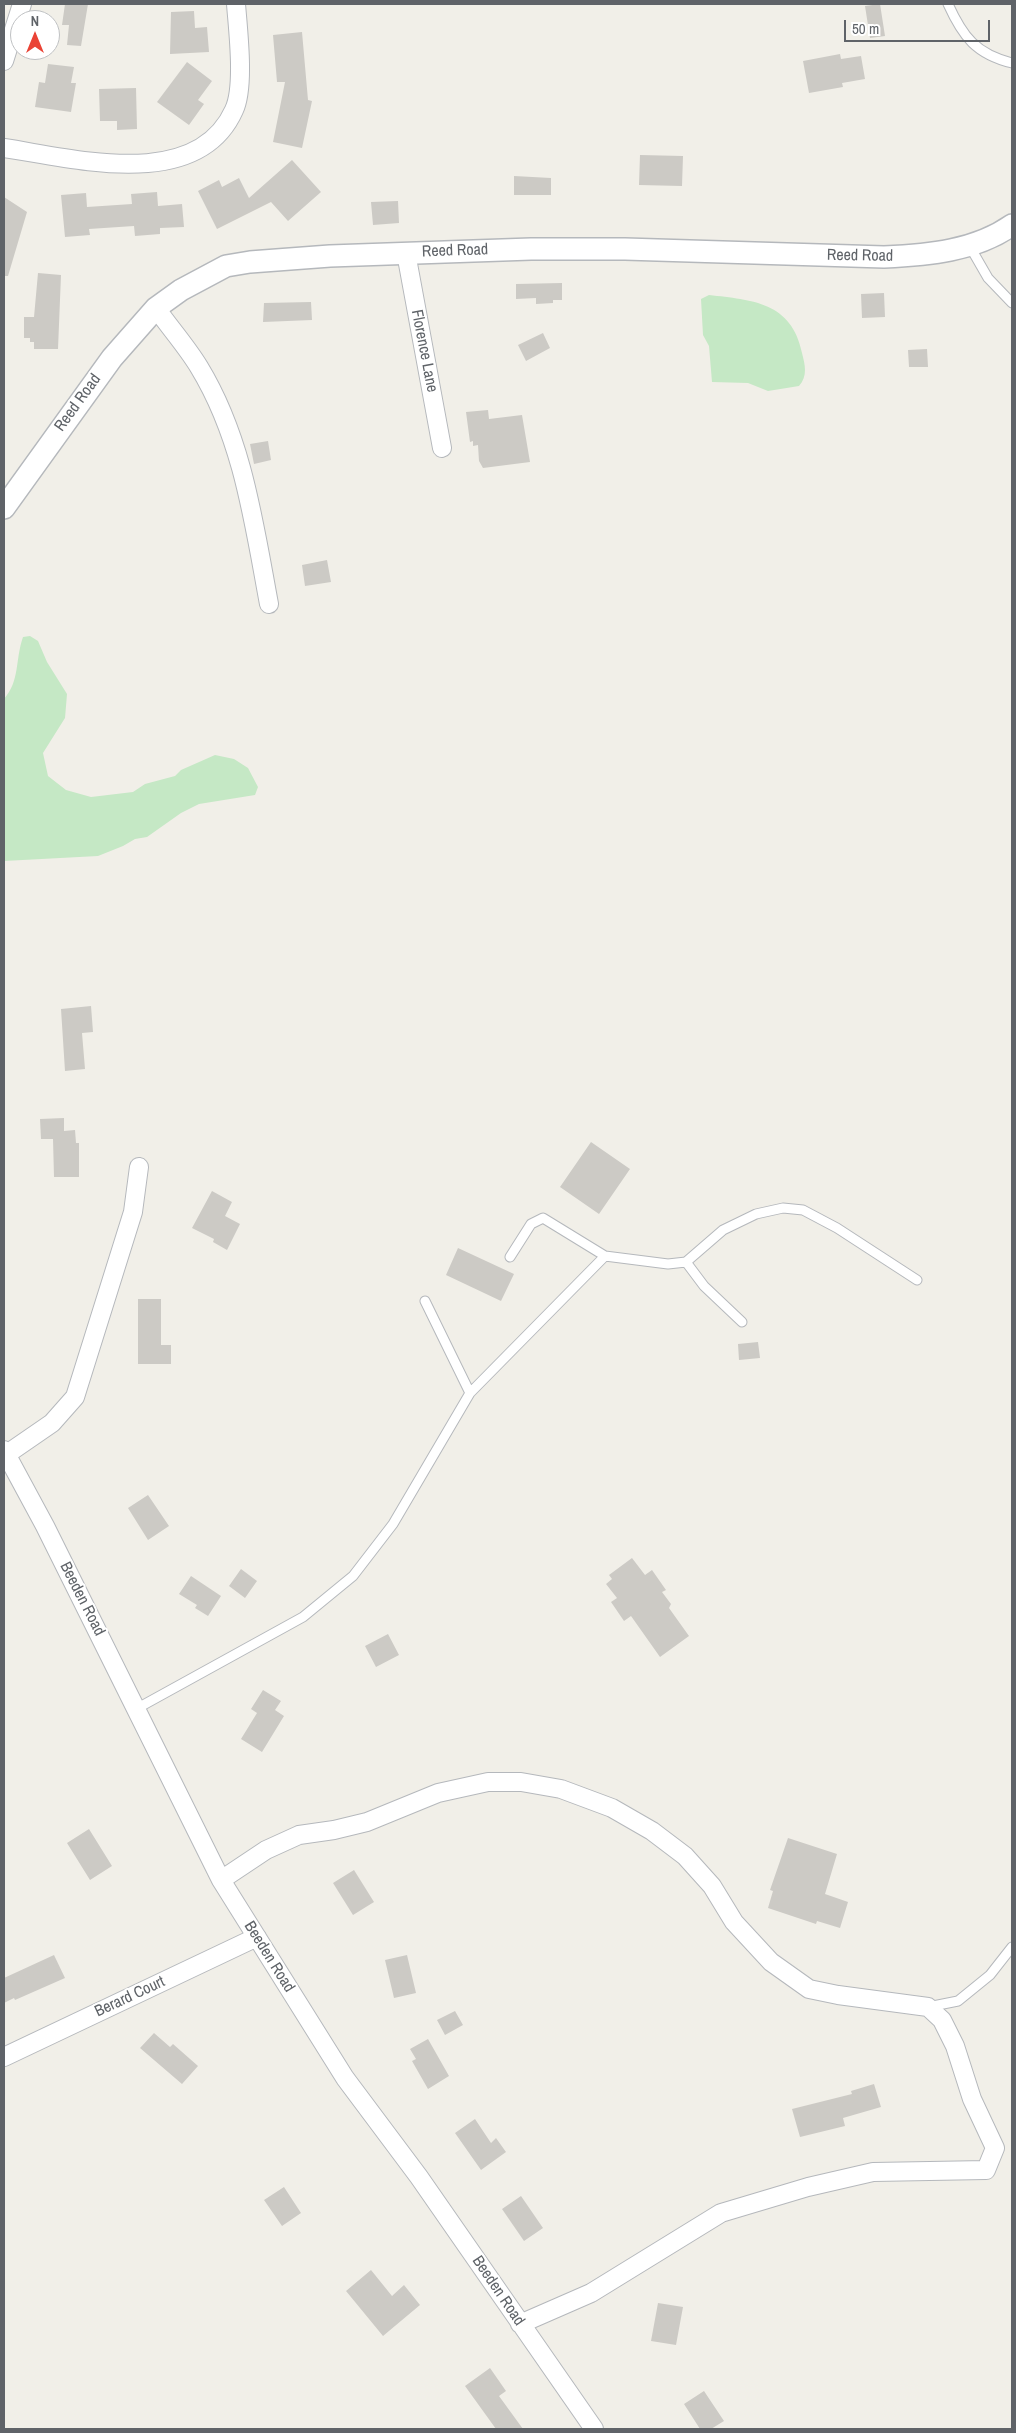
<!DOCTYPE html>
<html>
<head>
<meta charset="utf-8">
<style>
	body { margin:0 }
	#map { position:relative; width:1016px; height:2433px; overflow:hidden; background:#f1efe8; font-family:"Archivo Narrow",sans-serif }
	canvas { display:block }
	.frame { position:absolute; inset:0; border:5px solid #5f6368; pointer-events:none }
	.north { position:absolute; left:10px; top:10px; width:50px; height:50px; box-sizing:border-box; background:#fff; border:1px solid #bfc1c3; border-radius:50%; rotate:0deg; font-size:14px; font-weight:700; line-height:20px; text-align:center; color:#5f6368 }
	.north::after { content:''; display:block; margin:auto; width:18px; height:22px; background:#ea4335; clip-path:polygon(50% 0,100% 100%,50% 72%,0 100%) }
	.scale { position:absolute; left:844px; top:20px; width:146px; height:22px; box-sizing:border-box; border:2px solid #5f6368; border-top:0; padding-left:6px; font-size:15px; line-height:18px; white-space:nowrap; color:#5f6368; -webkit-text-stroke:4px #fff; paint-order:stroke }
</style>
</head>
<body>
<div id="map">
<canvas width="1016" height="2433"></canvas>
<div class="frame"></div>
<div class="north">N</div>
<div class="scale">50 m</div>
</div>
<script>
const context = document.querySelector('canvas').getContext('2d');
context.lineJoin = 'round';
function fill(path, color) {
  context.fillStyle = color;
  context.fill(path, 'evenodd');
}
function strokePath(path, color, width, dash) {
  context.strokeStyle = color;
  context.lineWidth = width;
  context.lineCap = dash ? 'butt' : 'round';
  context.setLineDash(dash || []);
  context.stroke(path);
}
function label(font, color, halo, rows, align = 'center') {
  context.font = font + ' "Archivo Narrow",sans-serif';
  context.lineWidth = 4;
  context.setLineDash([]);
  context.textBaseline = 'middle';
  context.strokeStyle = halo;
  context.fillStyle = color;
  for (const [text, x, y, turn = 0] of rows) {
    context.save();
    context.translate(x, y);
    context.rotate((+turn || 0) * Math.PI / 180);
    context.textAlign = isNaN(turn) ? turn : align;
    if (halo) context.strokeText(text, 0, 0);
    context.fillText(text, 0, 0);
    context.restore();
  }
}
fill(new Path2D(`
	M709,295C752,300 792,302 802,353C805,365 808,376 799,386L768,391L748,383L712,382L709,346L703,335L701,299Z
	M30,636L38,641L47,662L67,694L65,718L43,753L48,776L66,790L91,797L133,792L145,784L175,776L181,770L215,755L234,759L248,768L258,787L255,795L199,804L181,813L147,837L135,839L123,846L98,856L4,861V699C20,681 15,660 23,637Z`), '#c5e8c5');
fill(new Path2D(`
	M65,4H88L81,46L67,45L69,25H62Z
	M880,4L885,36L870,38L865,6Z
	M194,11L195,28L207,27L209,52L170,54L171,12Z
	M302,32L308,100L312,101L302,148L273,142L285,82H277L273,35Z
	M840,54L841,59L861,56L865,79L842,83L843,87L809,93L803,61Z
	M187,62L212,81L198,100L204,104L189,125L157,102Z
	M48,64L74,67L71,83H76L71,112L35,107L39,82L45,83Z
	M136,88L137,129L117,130V121H100L99,89Z
	M640,155L683,156L682,186L639,185Z
	M292,160L321,192L288,221L271,202L217,229L198,191L219,180L222,187L239,178L249,198Z
	M514,176L551,178V195H514Z
	M157,192L158,206L182,204L184,227L160,228V234L135,236L134,226L89,229L90,235L65,237L61,195L86,193L87,207L132,204L131,194Z
	M4,197L27,212L8,276H4Z
	M398,201L399,223L373,225L371,202Z
	M38,273L61,275L58,349H34V342H30V338H24V317H34Z
	M562,283V300H553V303L536,304V298L516,299V284Z
	M884,293L885,317L862,318L861,294Z
	M311,302L312,320L263,322L264,303Z
	M543,333L550,348L526,361L518,345Z
	M927,349L928,367H909L908,350Z
	M488,410L489,419L522,415L530,462L483,468L479,461L478,445L473,446V441L470,442L466,412Z
	M268,441L271,460L254,464L250,444Z
	M327,560L331,582L305,586L302,565Z
	M91,1006L93,1032L82,1033L85,1069L65,1071L61,1009Z
	M64,1118V1131L75,1130L76,1143H79V1177H54L53,1139H41L40,1119Z
	M591,1142L630,1169L599,1214L560,1187Z
	M212,1191L232,1202L225,1216L240,1224L227,1250L213,1242L214,1239L192,1228Z
	M458,1248L514,1274L501,1301L446,1275Z
	M138,1299H161V1345H171V1364H138Z
	M758,1342L760,1358L739,1360L738,1344Z
	M148,1495L169,1526L148,1540L128,1508Z
	M632,1558L645,1575L652,1570L666,1590L662,1592L671,1604L669,1608L689,1636L660,1657L631,1616L624,1621L611,1602L617,1598L606,1584L612,1579L609,1575Z
	M241,1569L257,1581L245,1598L229,1586Z
	M191,1576L221,1596L208,1616L195,1608L197,1605L179,1594Z
	M388,1634L399,1655L376,1667L365,1646Z
	M263,1690L281,1701L275,1710L284,1716L262,1752L241,1739L257,1713L251,1709Z
	M89,1829L112,1866L90,1880L67,1843Z
	M788,1838L837,1854L825,1894L848,1902L840,1928L817,1921L816,1924L768,1908L773,1891L770,1890Z
	M354,1870L374,1902L353,1915L333,1883Z
	M54,1955L65,1978L15,2000L14,1998L4,2003V1978Z
	M407,1955L416,1993L394,1998L385,1960Z
	M455,2011L463,2025L445,2035L437,2020Z
	M154,2033L170,2047L173,2044L198,2066L182,2084L140,2048Z
	M428,2039L449,2076L428,2089L412,2061L416,2059L410,2049Z
	M874,2084L881,2107L843,2118L845,2126L800,2137L792,2109L852,2094L851,2091Z
	M475,2119L491,2143L496,2138L506,2152L481,2170L455,2133Z
	M284,2187L301,2213L282,2226L264,2200Z
	M521,2196L543,2228L524,2241L502,2209Z
	M371,2270L392,2296L404,2285L420,2305L383,2336L346,2291Z
	M658,2303L683,2307L676,2345L651,2341Z
	M490,2368L506,2391L499,2396L523,2429H496L465,2386Z
	M704,2391L724,2421L711,2429H700L684,2404Z`), '#cccac5');
const service = new Path2D(`
	M948,4C963,37 976,54 1012,63
	M969,245L988,278L1012,303
	M605,1256L668,1264L686,1262L723,1230L756,1214L783,1208L803,1210L837,1228L917,1280
	M686,1262L704,1286L742,1322
	M470,1393L605,1256L543,1218L531,1224L510,1257
	M136,1709L303,1617L353,1576L393,1524L470,1393L425,1301
	M928,2007L958,2001L990,1975L1012,1947`);
const minor = new Path2D(`
	M4,61L22,4
	M4,148C72,158 197,193 234,110C245,87 238,30 236,4
	M406,253L442,448
	M156,308C170,328 187,347 199,367C243,439 254,524 269,604
	M4,1450L45,1526L221,1880L345,2078L419,2177L594,2429
	M7,1454L52,1423L75,1397L133,1212L139,1167
	M221,1880L266,1850L299,1835L334,1830L367,1822L438,1793L488,1782H521L561,1789L612,1808L652,1831L685,1856L712,1886L734,1922L771,1962L809,1989L838,1995L928,2007L942,2020L955,2046L972,2099L995,2148L986,2170L873,2172L808,2187L721,2213L591,2293L520,2324
	M4,2057L257,1937`);
const tertiary = new Path2D(`
	M4,508L112,358L156,308L181,290L226,266L250,262L330,256L531,249H625L884,257C928,255 975,251 1012,225`);
strokePath(service, '#b5b8bc', 11);
strokePath(minor, '#b5b8bc', 20);
strokePath(tertiary, '#b5b8bc', 24);
strokePath(service, '#fff', 9);
strokePath(minor, '#fff', 18);
strokePath(tertiary, '#fff', 21);
label('16px', '#5f6368', '#fff', [
	["Reed Road",455,251,-2],
	["Reed Road",860,256,1],
	["Florence Lane",424,351,79],
	["Reed Road",78,403,-54],
	["Beeden Road",82,1599,63],
	["Beeden Road",269,1957,58],
	["Berard Court",130,1997,-25],
	["Beeden Road",498,2291,56]
]);
</script>
</body>
</html>
